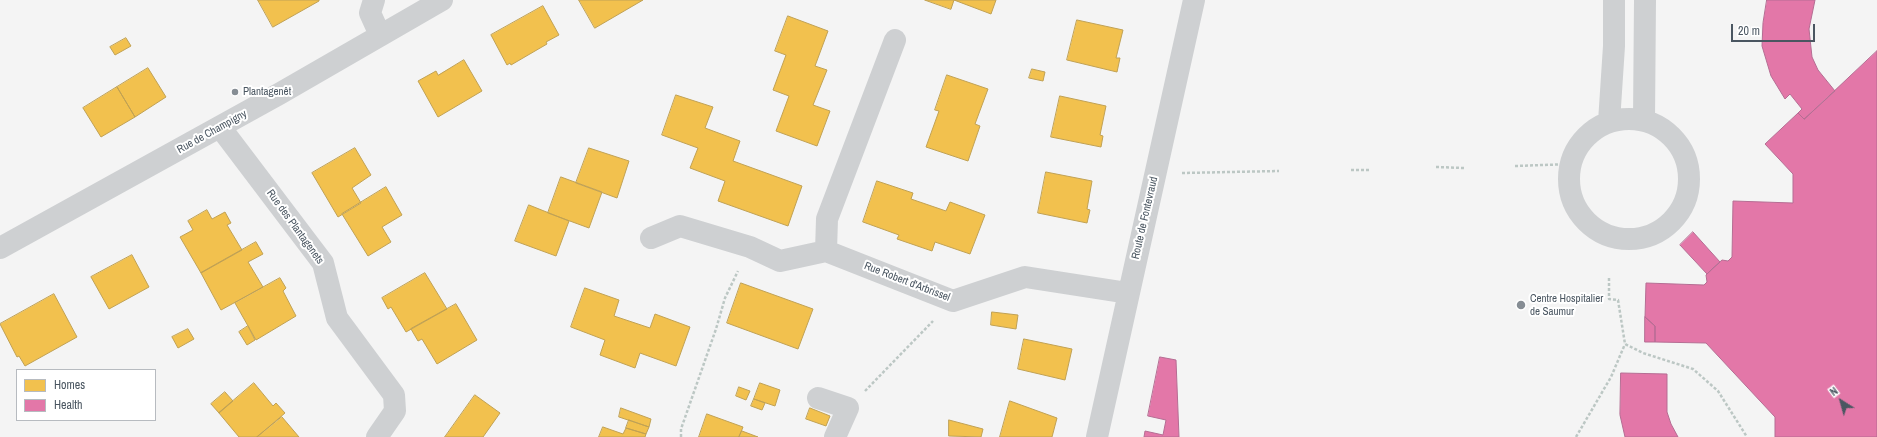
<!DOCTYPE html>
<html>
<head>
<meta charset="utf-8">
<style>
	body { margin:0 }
	#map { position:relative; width:1877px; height:437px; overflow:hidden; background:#f4f4f4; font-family:"Archivo Narrow",sans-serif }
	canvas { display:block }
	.legend { position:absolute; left:16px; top:369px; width:140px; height:52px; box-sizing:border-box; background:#fff; border:1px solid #b7bbc0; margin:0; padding:5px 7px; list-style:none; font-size:12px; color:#4a5661 }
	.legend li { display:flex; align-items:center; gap:8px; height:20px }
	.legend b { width:20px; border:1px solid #b7bbc0 }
	.north { position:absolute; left:1821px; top:381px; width:40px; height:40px; -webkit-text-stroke:3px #fff; paint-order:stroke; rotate:323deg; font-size:11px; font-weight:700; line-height:16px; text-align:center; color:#4a5661 }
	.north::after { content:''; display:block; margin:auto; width:14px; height:18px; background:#4a5661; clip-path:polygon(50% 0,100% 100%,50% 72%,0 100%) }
	.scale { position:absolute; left:1731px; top:24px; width:84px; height:18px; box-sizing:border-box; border:2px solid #4a5661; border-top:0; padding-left:5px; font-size:12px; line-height:14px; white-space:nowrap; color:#4a5661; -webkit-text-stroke:3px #fff; paint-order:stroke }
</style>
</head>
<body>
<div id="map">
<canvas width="1877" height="437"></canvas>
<ul class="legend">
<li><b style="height:11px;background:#f2c14e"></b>Homes</li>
<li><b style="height:11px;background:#e377a8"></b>Health</li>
</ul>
<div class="north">N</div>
<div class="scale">20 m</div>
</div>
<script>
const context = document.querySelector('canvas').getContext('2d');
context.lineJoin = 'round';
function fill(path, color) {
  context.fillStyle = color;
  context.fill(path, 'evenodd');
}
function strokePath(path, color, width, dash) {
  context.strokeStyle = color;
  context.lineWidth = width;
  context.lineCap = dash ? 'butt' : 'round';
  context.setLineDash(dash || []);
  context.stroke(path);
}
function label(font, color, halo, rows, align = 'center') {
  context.font = font + ' "Archivo Narrow",sans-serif';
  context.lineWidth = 4;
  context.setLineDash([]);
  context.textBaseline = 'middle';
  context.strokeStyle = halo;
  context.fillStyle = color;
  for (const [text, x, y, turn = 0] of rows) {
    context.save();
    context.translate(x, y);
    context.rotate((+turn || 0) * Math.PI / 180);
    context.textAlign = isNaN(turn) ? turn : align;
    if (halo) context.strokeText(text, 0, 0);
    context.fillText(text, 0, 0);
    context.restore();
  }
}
const homes = new Path2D(`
	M258,0H319V1L273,27Z
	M579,0H643L595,28Z
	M925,0H996L991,14L954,0L951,9Z
	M543,6L559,35L546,42L547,44L511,65L510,63L507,65L491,35Z
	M788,16L828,31L815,66L827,70L813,105L830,111L817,146L776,131L789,96L773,90L786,55L775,51Z
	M1077,20L1123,30L1116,58H1120L1117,72L1067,60Z
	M126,38L131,46L115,55L110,47Z
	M464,60L482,91L438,117L418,81L436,71L438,75Z
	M148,68L166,97L135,117L117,87Z
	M1032,69L1045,72L1043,81L1029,78Z
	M947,75L988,89L975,124L980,126L968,161L926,147L939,111L935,110Z
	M117,87L135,117L101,137L83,108Z
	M676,95L713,107L705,128L740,141L733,161L802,186L788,226L718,201L725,181L690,168L698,148L662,135Z
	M1060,96L1106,106L1100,135L1103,136L1101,147L1051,137Z
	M355,148L371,175L352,188L361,203L338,217L312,173Z
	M589,148L629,161L617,198L576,183Z
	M1046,172L1092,181L1087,209L1090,210L1087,223L1038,213Z
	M561,177L602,192L589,228L548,213Z
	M877,181L913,193L911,199L946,211L950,202L985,215L970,254L935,242L932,251L897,239L899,235L863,222Z
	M386,187L402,215L382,227L391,242L368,256L342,214Z
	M529,205L569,221L556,256L515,241Z
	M207,210L212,219L225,212L231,223L227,225L242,250L201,273L180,237L193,230L188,221Z
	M256,242L263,254L248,262L263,287L221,310L201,273Z
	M132,255L149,287L109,309L91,277Z
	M425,273L447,309L406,332L391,307L388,309L382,298Z
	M280,278L286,288L283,291L296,316L256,340L235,303Z
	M741,283L813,309L798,349L727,323Z
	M585,288L619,300L614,316L650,328L655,314L690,327L676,366L640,353L635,368L600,355L605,340L571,327Z
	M54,294L77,337L25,366L19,356L17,357L0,324Z
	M456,304L477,340L437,364L422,339L418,341L411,329Z
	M992,312L1018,315L1016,329L991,325Z
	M248,326L255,340L247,345L239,332Z
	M188,329L194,339L178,348L172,337Z
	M1024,339L1072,349L1065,380L1018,369Z
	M254,383L273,406L276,403L285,413L257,437H239L219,413Z
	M760,383L780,390L775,406L754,399Z
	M739,387L750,391L746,400L736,396Z
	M225,392L233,401L219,413L211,404Z
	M475,395L500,413L483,437H445Z
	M754,399L765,403L762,410L751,406Z
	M1010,401L1057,418L1052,437H1000Z
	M621,408L651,419L649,427L619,417Z
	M810,408L830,416L826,426L806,419Z
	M707,414L743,427L739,437H699Z
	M282,417L299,437H257Z
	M629,420L649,427L646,434L626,428Z
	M949,420L983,429L981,437L949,436Z
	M603,427L623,434L626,428L646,434L645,437H599Z
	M742,431L758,437H739Z`);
fill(homes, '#f2c14e');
strokePath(homes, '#c0a154', 1);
const health = new Path2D(`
	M1767,0H1815L1809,29L1812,57L1818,70L1835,91L1804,119L1798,113L1802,109L1790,94L1785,99L1771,76L1762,46L1763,23Z
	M1877,51V437H1775V417L1706,343L1655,342V326L1645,317L1646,283L1704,285L1707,282L1706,275L1713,268L1722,260L1728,261L1732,257L1733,201L1793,203V174L1765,144L1798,113L1804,119Z
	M1693,232L1720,262L1707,274L1680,245Z
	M1645,317L1655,326V342H1645Z
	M1160,357L1176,360L1179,437H1144L1145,431L1163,435L1166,420L1148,416Z
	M1621,373L1667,374V412L1671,424L1678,437H1625L1620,415Z`);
fill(health, '#e377a8');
strokePath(health, '#b56d93', 1);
strokePath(new Path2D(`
	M1515,166L1571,164
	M1436,167L1464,168
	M1351,170H1369
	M1182,173L1279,171
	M1609,278V299L1618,300L1625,344L1643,353L1693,369L1718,391L1747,437
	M865,391L933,321
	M681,437V429L716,329L725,298L738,271
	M1576,437L1611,377L1625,344`), '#bcc7c4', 2.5, [3, 2]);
strokePath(new Path2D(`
	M374,0L370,13L380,35
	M1569 179a60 60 0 1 1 120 0a60 60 0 1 1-120 0Z
	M1644,120L1645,0
	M1609,122L1614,46V0
	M220,127L323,263L337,318L394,395L395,411L377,437
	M651,238L680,226L750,247L780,261L826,251L953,301L1025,277L1128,293
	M0,248L279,94L442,0
	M826,251L827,219L895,40
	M818,398L848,408L835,437
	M1097,437L1194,0`), '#ced0d2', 22);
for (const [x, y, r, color] of [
	[235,92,4,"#868d94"],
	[1521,305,5,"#868d94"]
]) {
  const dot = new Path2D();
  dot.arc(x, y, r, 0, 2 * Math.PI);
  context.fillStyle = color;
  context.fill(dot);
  strokePath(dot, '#fff', 1.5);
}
label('11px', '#4a5661', '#fff', [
	["Plantagenêt",243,92],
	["Centre Hospitalier",1530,299],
	["de Saumur",1530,312]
], 'left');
label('11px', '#4a5661', '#fff', [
	["Rue de Champigny",212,132,-29],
	["Route de Fontevraud",1145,218,-77],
	["Rue des Plantagenets",295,227,54],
	["Rue Robert d'Arbrissel",907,282,21]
]);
</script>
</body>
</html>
